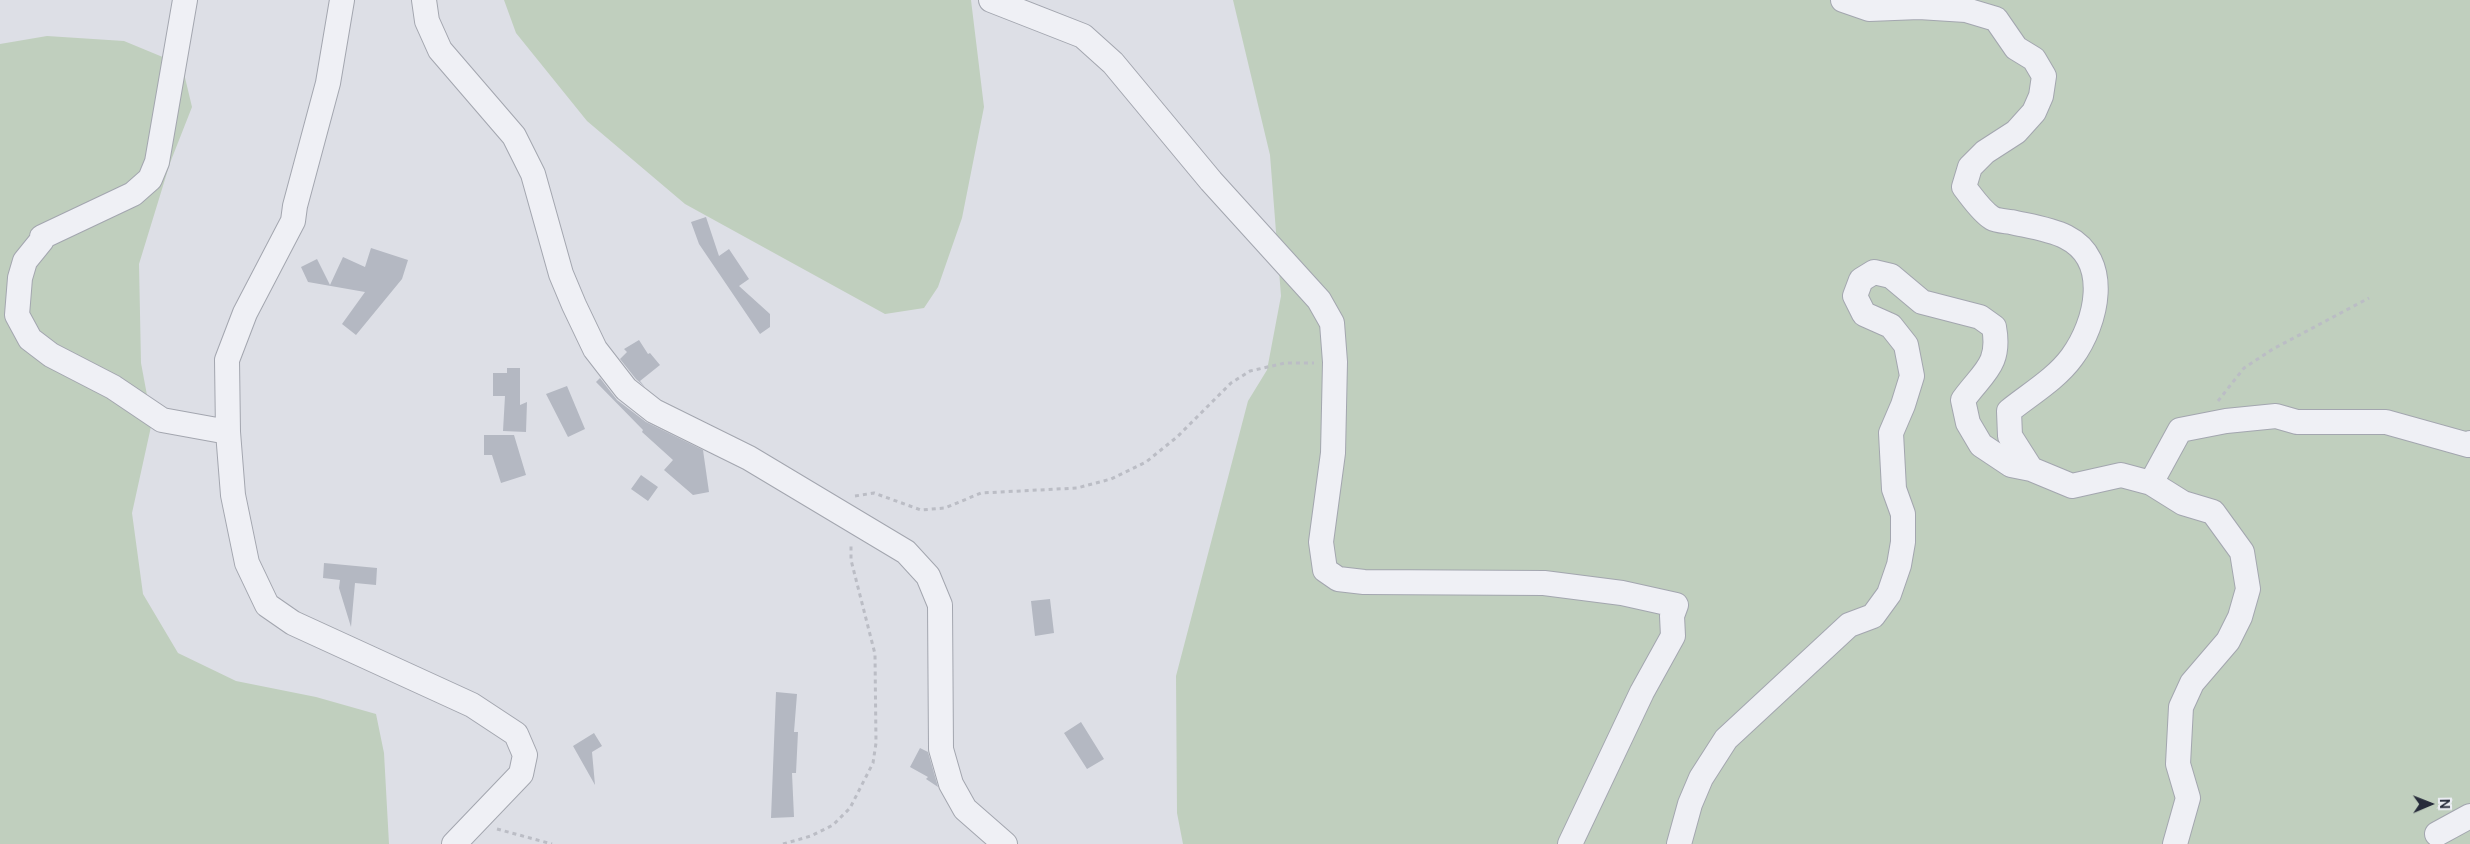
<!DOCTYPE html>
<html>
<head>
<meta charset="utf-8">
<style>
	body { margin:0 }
	#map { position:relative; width:2470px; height:844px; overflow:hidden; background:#dddfe6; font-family:"DM Sans",sans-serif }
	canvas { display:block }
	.north { position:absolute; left:2405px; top:779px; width:50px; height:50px; -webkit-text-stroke:4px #eceef4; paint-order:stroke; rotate:89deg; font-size:14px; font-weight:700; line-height:20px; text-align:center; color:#272c3b }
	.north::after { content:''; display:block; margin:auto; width:18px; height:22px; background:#272c3b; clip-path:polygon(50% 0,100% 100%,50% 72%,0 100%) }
</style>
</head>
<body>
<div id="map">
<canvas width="2470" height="844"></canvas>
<div class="north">N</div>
</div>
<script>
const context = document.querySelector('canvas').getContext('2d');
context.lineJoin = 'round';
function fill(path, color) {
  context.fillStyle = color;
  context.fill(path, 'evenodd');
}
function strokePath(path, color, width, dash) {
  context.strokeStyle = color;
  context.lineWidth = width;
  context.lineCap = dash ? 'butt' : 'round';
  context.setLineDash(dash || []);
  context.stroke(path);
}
fill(new Path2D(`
	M504,0H971L984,107L962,218L938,287L924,308L885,314L685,204L587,121L516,33Z
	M1233,0H2470V844H1183L1177,813L1176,676L1248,401L1267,370L1281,296L1270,155Z
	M47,36L124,41L182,65L192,107L170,163L139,264L141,363L152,422L132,513L143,594L178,653L236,681L316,697L376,714L384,753L389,844H0V44Z`), '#c0cfbe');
fill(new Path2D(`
	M706,217L719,256L729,249L749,279L739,286L770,314V327L760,334L699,244L691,222Z
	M371,248L408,260L402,279L356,335L342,324L365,292L308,282L301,267L317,259L330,285L343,257L365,267Z
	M639,340L648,354L650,353L660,365L640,381L645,387L636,379L620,359L627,352L624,349Z
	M507,368H520V405L527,402L526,432L503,431L505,396H493V373H507Z
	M600,378L617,400L646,422L703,450L709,492L693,495L664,470L673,460L642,432L643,430L596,382Z
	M567,386L585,429L568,437L546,394Z
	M484,435H514L526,475L501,483L492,455H484Z
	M641,475L658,487L648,501L631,489Z
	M324,563L377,568L376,585L355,583L351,627L339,588L340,580L323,578Z
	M1050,599L1054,633L1035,636L1031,601Z
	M776,692L797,694L794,732H798L796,773H792L794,817L771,818Z
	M1081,722L1104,759L1087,769L1064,733Z
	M594,733L602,746L592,752L595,785L573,746Z
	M920,748L928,752L938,787L926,779L928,777L910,767Z`), '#b4b8c2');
const minor = new Path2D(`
	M185,0L157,162L150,179L133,194L42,237V240L25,261L20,278L17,315L30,339L51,355L113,387L162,420L228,432
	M342,0L328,83L295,206L293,221L245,313L227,360L228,432L233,495L247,563L267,605L293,623L472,705L516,734L525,755L521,774L454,844
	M424,0L427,21L440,50L514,136L533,174L561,274L574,305L595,349L626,389L654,411L749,458L906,552L928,576L940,605L941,749L951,784L965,809L1005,844
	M991,0L1083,36L1113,63L1211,181L1319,300L1332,323L1335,362L1333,453L1321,542L1325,570L1338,579L1364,582L1544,583L1622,593L1676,605L1672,616L1673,636L1642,692L1570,844
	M1843,0L1869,9L1919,7L1966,10L1996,19L2016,48L2034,59L2044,76L2041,96L2034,112L2016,132L1985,152L1970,167L1964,187C1972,197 1981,211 1992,218C1997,221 2005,221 2011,222C2028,226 2050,229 2066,237C2112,260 2097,323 2072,357C2056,379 2030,394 2009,411L2010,436L2031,469
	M2151,483L2180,430L2226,421L2276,416L2297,422H2386L2468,445L2470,443
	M2437,834L2470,816
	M1679,844L1690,804L1701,778L1726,739L1849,625L1873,616L1889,594L1899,565L1903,542V514L1894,489L1891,433L1903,405L1912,376L1906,345L1891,326L1864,314L1855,296L1861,280L1874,272L1891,276L1922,302L1980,317L1994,327C2001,365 1983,372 1963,400L1968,423L1981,445L2011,465L2031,469L2072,486L2121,475L2151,483L2183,503L2213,512L2242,552L2248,589L2240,617L2228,641L2192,683L2181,707L2178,764L2188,798L2175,844`);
strokePath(minor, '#a3a6af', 26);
strokePath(new Path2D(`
	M2218,401L2244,368L2273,349L2369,298
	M855,496L874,493L921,510L945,508L981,493L1077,488L1111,479L1146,462L1177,437L1231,383L1250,371L1285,363H1314
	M497,829L552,844
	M783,844L811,836L833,825L850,808L873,763L876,743L875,654L851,560V544`), '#bbbdc5', 3, [4, 4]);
strokePath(minor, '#eff0f5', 24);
</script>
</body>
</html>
